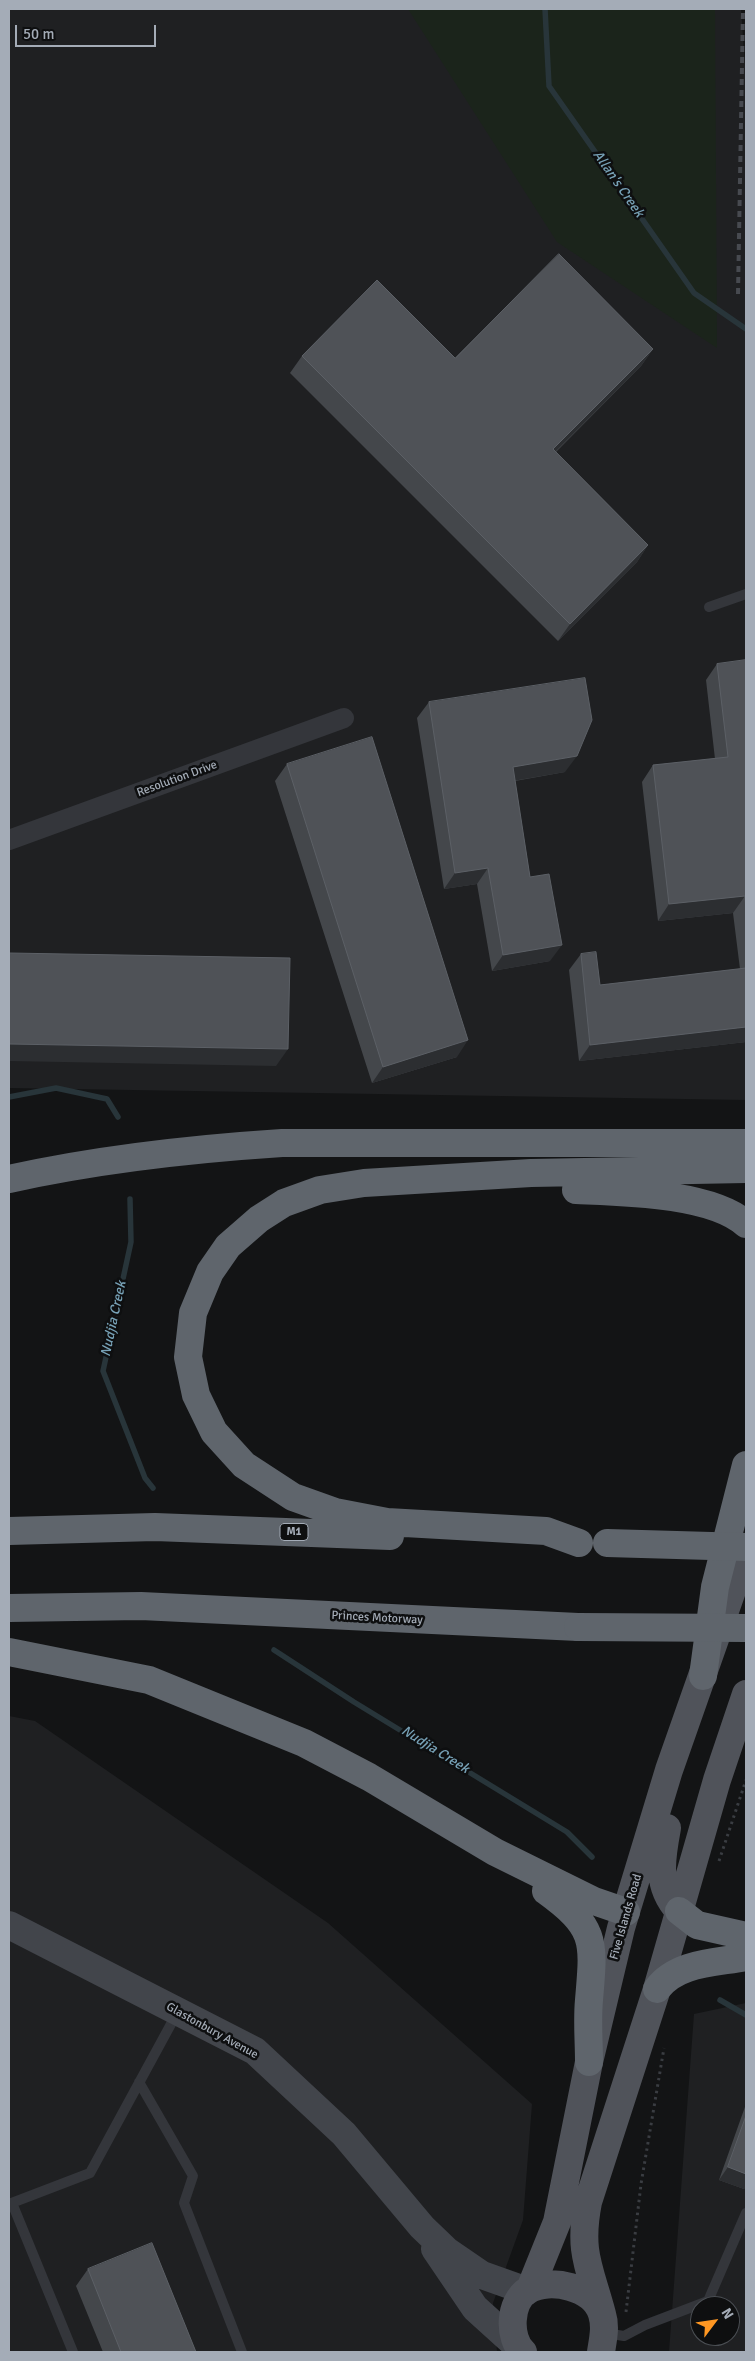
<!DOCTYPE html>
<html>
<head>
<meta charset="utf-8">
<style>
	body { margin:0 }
	#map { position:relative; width:755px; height:2361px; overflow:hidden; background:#131415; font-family:Signika,sans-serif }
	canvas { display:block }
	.frame { position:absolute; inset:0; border:10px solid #a4acb7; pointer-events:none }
	.north { position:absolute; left:690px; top:2296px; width:50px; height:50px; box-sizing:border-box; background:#0e0f10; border:1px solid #4a4e53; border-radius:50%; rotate:59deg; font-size:14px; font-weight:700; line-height:20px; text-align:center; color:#a4acb7 }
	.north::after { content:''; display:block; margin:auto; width:18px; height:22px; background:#ff9722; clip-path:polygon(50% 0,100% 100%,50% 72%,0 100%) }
	.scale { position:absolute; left:15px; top:25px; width:141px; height:22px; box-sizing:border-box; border:2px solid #a4acb7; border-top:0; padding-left:6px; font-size:15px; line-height:18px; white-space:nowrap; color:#a4acb7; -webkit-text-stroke:4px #0e0f10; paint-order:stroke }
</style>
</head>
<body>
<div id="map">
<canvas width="755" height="2361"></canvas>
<div class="frame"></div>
<div class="north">N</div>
<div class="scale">50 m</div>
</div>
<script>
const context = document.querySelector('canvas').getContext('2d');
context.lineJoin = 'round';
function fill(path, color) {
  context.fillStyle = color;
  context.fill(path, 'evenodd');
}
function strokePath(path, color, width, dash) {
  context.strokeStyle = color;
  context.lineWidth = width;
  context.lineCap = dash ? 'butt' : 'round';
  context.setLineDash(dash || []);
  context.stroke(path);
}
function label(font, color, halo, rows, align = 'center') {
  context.font = font + ' Signika,sans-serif';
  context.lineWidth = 5;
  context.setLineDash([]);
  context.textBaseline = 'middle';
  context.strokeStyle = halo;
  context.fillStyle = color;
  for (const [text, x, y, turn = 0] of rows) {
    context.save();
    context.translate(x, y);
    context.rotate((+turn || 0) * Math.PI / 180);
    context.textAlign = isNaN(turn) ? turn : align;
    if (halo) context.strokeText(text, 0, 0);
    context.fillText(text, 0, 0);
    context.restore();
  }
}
fill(new Path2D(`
	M9,9H741L746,80V1100L9,1088Z
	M9,1716L35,1721L328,1923L532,2104L523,2220L493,2303L497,2352H9Z
	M746,2003V2352H669L694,2014ZM700,2306H730V2336H700Z`), '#1f2022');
fill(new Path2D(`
	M408,9H715L717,348L557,242Z`), '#1b241b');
strokePath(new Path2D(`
	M545,9L549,86L694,293L746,329
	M9,1097L56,1088L107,1099L118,1117
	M130,1199L131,1242L103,1371L145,1478L153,1488
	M274,1650L354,1702L567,1832L592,1857
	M720,2000L746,2015`), '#28353a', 5.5);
strokePath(new Path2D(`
	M719,1861L746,1780
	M626,2312L641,2184L664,2048`), '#3a3d42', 3, [2.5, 4]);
strokePath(new Path2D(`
	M709,607L746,594
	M139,2082L193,2176L184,2203L242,2352
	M12,2203L73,2352
	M9,2204L90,2173L177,2013
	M605,2333L624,2336L645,2325L708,2301L746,2213`), '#34363b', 10);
strokePath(new Path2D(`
	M9,840L344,718`), '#34363b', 20);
strokePath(new Path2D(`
	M9,1925L255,2051L344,2134L422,2227L447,2251L482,2275L527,2291
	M435,2249L475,2308L517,2346`), '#42454b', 28);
strokePath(new Path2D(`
	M667,1828C661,1860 656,1886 679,1911
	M530,2289L557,2222L589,2062L621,1928L669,1770L746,1551
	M602,2314C590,2268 578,2253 588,2202L657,1989L717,1780L746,1694
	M523,2352C508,2338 509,2302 528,2290C550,2277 594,2287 602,2314C606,2327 603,2339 601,2352`), '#50535a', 28);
strokePath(new Path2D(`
	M9,1179C99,1159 190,1149 282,1143H746
	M576,1190C623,1192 711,1193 746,1224
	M9,1531L155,1527L390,1536
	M579,1543L546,1531L387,1522L335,1512L293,1497L244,1465L214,1432L196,1395L188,1357L193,1313L210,1272L228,1246L259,1219L284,1203L320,1190L364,1183L531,1173L746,1169
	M9,1608L141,1606L578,1627
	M9,1652L149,1680L304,1743L369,1777L495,1852L594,1901L626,1912
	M703,1676L715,1587L746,1465
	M546,1891C597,1928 594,1941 589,2000C587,2021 589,2041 589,2062
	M679,1911L697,1925L746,1936
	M657,1989C677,1962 716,1963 746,1957`), '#5f656c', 28);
strokePath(new Path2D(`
	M738,294L743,9`), '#474a50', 4, [6, 5]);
strokePath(new Path2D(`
	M607,1543L746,1547
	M578,1627L746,1628`), '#5f656c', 28);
fill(new Path2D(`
	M653,349L641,366L556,452L648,545L637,562L558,641L290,373L302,356L455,358Z
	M746,660V1042L579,1061L569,970L581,954L600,985L740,969L733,913L658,921L642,782L653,765L715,759L706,680L717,664Z
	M429,702L565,772L515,781L530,877L550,961L492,971L477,884L444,889L417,718Z
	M287,764L457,1057L372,1083L275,781Z
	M746,2104V2186L744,2189L719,2180Z
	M88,2269L196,2352H103L76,2286Z`), '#44474b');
fill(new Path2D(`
	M653,349L641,366L541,466L553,449Z
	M648,545L637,562L558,641L570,624Z
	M577,756L565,772L501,783L513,767Z
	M488,868L477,884L444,889L455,873Z
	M745,896L733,913L658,921L669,904Z
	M562,945L550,961L492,971L503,955Z
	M746,1027V1042L579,1061L590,1045Z
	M468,1040L457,1057L372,1083L383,1067Z
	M9,1044L288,1049L276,1066L9,1061Z
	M728,2167L746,2174V2186L744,2189L719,2180Z`), '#2c2e31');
const building = new Path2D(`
	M559,254L653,349L553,449L648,545L570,624L302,356L377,280L455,358Z
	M746,660V911L745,896L669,904L653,765L728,757L717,664Z
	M585,678L592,720L577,756L513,767L530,877L549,874L562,945L503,955L488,868L455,873L429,702Z
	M372,737L468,1040L383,1067L287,764Z
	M596,952L600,985L746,968V1027L590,1045L581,954Z
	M9,953L290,958L288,1049L9,1044Z
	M746,2116V2174L728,2167Z
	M152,2243L196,2352H121L88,2269Z`);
fill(building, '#4f5257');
strokePath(building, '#5c6066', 1);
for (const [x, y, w] of [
	[294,1532,28]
]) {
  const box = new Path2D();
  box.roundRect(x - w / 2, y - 8.5, w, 17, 4);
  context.fillStyle = '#0e0f10';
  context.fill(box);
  strokePath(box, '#a4acb7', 1);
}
label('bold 11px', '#a4acb7', null, [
	["M1",294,1532]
]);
label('12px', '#a4acb7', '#0e0f10', [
	["Resolution Drive",177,779,-20],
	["Princes Motorway",377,1618,3],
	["Five Islands Road",626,1917,-74],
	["Glastonbury Avenue",212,2031,29]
]);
label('italic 14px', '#77a1b6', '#0e0f10', [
	["Allan's Creek",618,184,55],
	["Nudjia Creek",114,1319,-78],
	["Nudjia Creek",435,1750,32]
]);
</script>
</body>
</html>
